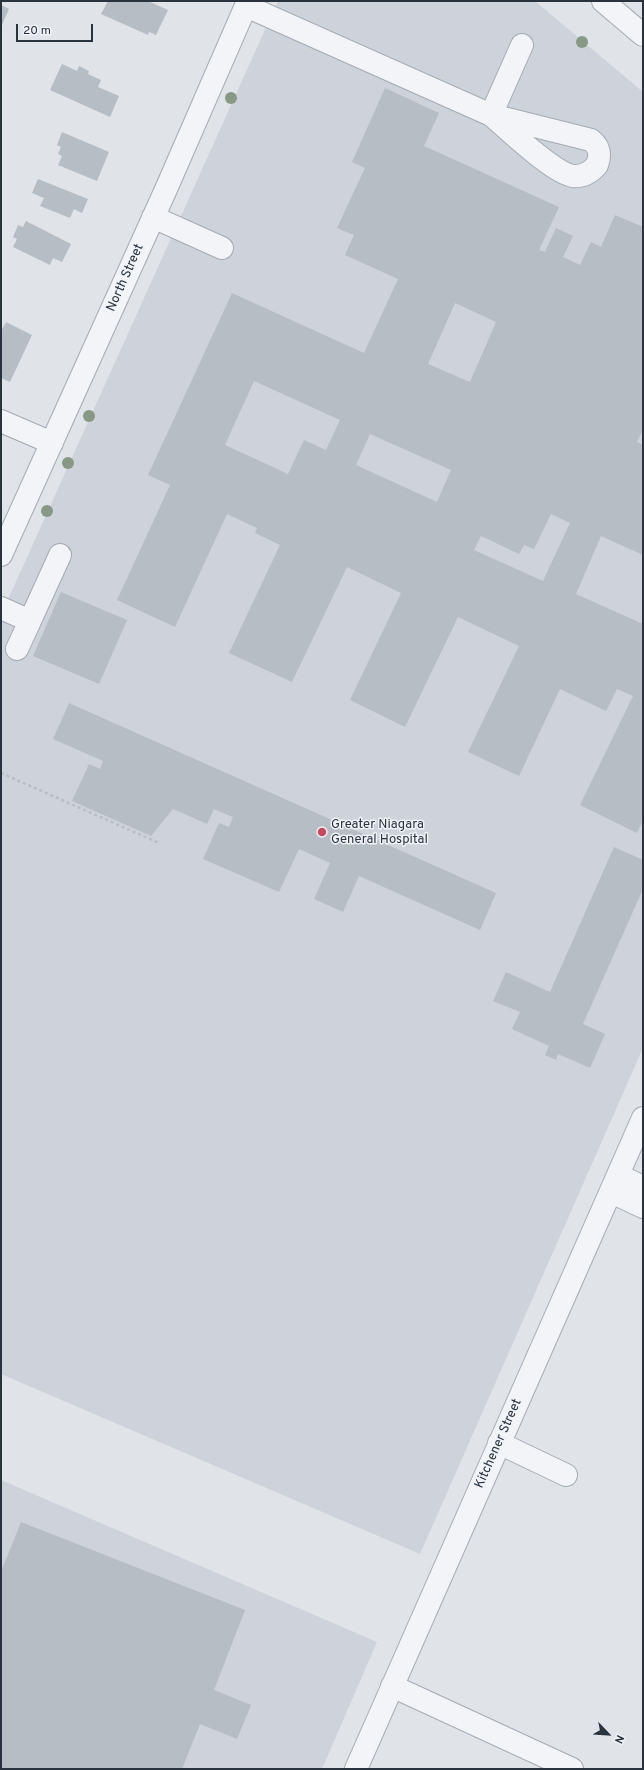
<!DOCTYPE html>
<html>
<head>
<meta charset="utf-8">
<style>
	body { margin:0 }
	#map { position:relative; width:644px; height:1770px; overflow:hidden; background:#e0e3e8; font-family:Overpass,sans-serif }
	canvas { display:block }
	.frame { position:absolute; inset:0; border:2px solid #29323f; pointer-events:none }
	.north { position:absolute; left:588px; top:1714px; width:40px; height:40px; -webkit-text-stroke:3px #eff2f6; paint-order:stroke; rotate:115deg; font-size:11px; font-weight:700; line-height:16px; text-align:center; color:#29323f }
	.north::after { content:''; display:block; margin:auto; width:14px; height:18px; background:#29323f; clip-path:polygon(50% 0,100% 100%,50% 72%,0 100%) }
	.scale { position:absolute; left:16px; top:24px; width:77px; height:18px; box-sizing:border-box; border:2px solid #29323f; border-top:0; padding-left:5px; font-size:12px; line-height:14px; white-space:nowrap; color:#29323f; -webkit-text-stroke:3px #eff2f6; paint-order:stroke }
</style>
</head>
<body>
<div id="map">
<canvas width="644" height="1770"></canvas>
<div class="frame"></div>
<div class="north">N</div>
<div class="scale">20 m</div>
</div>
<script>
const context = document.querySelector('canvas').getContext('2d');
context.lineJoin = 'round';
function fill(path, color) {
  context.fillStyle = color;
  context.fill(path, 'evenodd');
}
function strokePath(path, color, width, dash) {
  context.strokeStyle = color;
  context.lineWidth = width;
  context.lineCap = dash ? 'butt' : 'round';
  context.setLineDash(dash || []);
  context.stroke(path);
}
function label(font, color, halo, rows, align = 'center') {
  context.font = font + ' Overpass,sans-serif';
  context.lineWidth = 3;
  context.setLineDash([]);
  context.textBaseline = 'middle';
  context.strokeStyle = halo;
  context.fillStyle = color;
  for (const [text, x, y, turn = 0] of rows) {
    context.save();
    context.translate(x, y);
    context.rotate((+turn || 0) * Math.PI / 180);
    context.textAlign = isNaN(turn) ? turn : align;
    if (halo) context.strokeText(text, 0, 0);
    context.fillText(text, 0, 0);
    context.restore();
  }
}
fill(new Path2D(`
	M278,1H535L643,92V1048L420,1554L1,1374V615Z
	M1,1480L377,1642L322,1769H1Z`), '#ced2da');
fill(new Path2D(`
	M108,1H148L168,10L156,35L149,32L148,35L101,14Z
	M1,5L9,9L1,27Z
	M62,64L77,71L79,66L89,71L88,74L101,80L98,87L119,96L110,117L50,90Z
	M385,88L439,113L424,146L559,207L539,250L545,252L556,228L573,236L563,257L580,265L591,242L601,247L615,215L643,227V429L637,442L643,445V555L601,536L576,594L643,624V820L637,833L580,805L633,696L617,689L606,711L560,689L519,776L468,752L519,646L458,617L405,727L350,700L401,593L347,567L292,682L229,653L280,545L255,533L257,528L227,514L175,627L117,600L170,485L148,475L232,293L364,353L398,279L345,255L354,235L337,228L365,168L352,162ZM455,303L496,322L470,382L428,364ZM254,381L340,420L326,450L304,440L288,474L225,445ZM370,434L451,470L437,502L356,465ZM551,514L570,523L543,581L474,550L481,536L519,554L524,545L534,549Z
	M62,132L109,152L97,181L58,165L62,156L58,154L61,147L57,145Z
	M38,179L88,199L82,213L74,209L70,218L40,206L44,198L32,193Z
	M26,221L71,244L62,262L53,258L50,265L13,247L17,239L13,237L18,225L23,227Z
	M6,322L32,335L10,382L1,378V331Z
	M61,592L127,620L99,684L33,656Z
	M69,703L496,893L480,930L359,876L343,912L314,899L330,863L299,849L279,892L203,859L219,823L229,827L233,817L214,809L207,824L173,809L151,836L72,801L89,764L100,769L103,761L53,739Z
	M614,847L643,860V889L583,1024L605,1034L590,1068L558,1054L556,1060L545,1055L549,1046L512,1029L520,1012L493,1001L506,972L550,992Z
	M21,1522L245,1610L214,1690L251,1705L237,1739L200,1724L182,1769H1V1572Z`), '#b7bdc5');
const minor = new Path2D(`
	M603,1L643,35
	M246,6L491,115L591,140C600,147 601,154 597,165C591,172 583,177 573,176C553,173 508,129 491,115
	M491,115L522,45
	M153,217L222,248
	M1,421L52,443
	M1,555L167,187L248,1
	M1,608L30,621L60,555
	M17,649L30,621
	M618,1175L643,1187
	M611,1192L643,1207
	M499,1443L566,1475
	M392,1686L572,1769
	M356,1769L643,1118`);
strokePath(minor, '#a5aab2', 24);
strokePath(new Path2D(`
	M1,773L159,843`), '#babec3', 2.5, [3, 3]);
strokePath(minor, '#f2f4f7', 22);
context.fillStyle = '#879887';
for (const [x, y] of [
	[582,42],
	[231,98],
	[89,416],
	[68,463],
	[47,511]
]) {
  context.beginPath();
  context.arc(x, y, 6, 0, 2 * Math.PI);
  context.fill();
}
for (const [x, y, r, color] of [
	[322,832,5,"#c74b60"]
]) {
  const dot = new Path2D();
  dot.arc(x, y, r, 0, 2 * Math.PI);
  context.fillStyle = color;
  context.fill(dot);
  strokePath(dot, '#eff2f6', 1.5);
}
label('13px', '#29323f', '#eff2f6', [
	["North Street",126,278,-66],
	["Kitchener Street",499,1444,-66]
]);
label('13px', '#29323f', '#eff2f6', [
	["Greater Niagara",331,825],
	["General Hospital",331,840]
], 'left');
</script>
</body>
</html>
